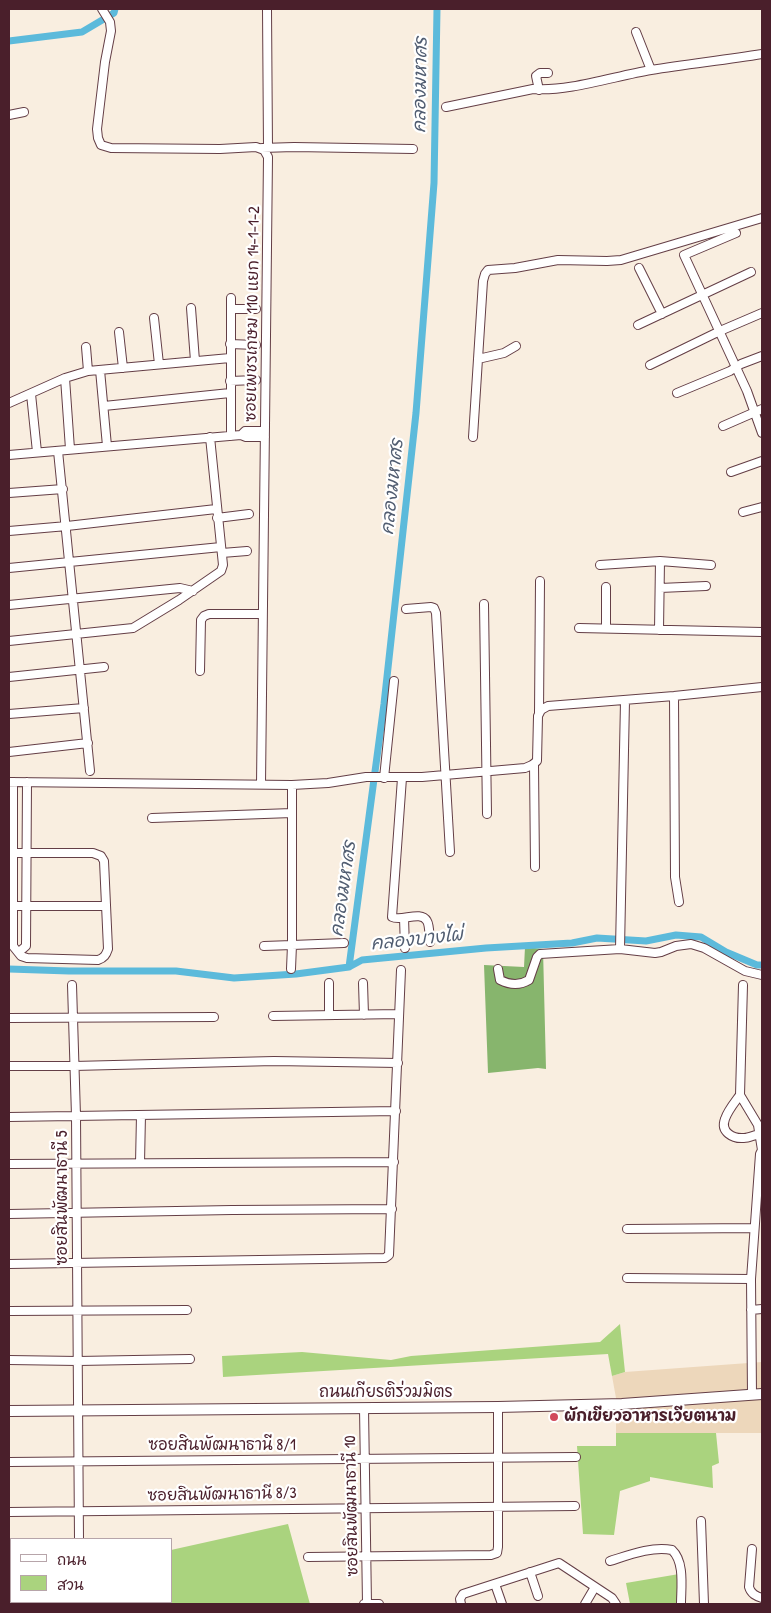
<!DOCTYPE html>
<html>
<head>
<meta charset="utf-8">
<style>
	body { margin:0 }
	#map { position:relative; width:771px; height:1613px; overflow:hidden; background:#f9eee0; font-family:"Patrick Hand","Playpen Sans Thai",sans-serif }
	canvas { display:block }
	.frame { position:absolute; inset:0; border:10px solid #4a1f2b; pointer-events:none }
	.legend { position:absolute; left:10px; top:1538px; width:162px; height:65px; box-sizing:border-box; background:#fff; border:1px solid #b7a5aa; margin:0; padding:6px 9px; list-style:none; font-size:15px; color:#4a1f2b }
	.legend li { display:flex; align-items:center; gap:10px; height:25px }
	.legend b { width:25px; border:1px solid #b7a5aa }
</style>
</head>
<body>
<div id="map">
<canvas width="771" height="1613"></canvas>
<div class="frame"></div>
<ul class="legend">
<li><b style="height:6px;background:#fff"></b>ถนน</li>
<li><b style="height:14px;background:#aad37e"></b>สวน</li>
</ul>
</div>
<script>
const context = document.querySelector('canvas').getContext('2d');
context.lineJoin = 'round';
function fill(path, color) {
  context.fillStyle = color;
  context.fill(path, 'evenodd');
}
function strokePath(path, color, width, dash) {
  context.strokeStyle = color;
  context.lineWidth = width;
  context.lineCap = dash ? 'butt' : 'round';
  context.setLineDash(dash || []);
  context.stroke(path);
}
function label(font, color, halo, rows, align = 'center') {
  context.font = font + ' "Patrick Hand","Playpen Sans Thai",sans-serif';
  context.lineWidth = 4.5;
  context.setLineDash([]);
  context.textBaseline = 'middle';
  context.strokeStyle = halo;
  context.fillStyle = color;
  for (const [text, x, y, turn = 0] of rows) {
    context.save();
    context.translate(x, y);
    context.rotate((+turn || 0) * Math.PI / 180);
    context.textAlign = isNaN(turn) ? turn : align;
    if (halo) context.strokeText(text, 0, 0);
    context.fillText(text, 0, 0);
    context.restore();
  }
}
fill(new Path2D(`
	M762,1362V1433H616V1398L612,1376L625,1372Z`), '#edd7bb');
fill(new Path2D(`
	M620,1324L625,1372L612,1376L608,1354L223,1377L222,1356L302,1352L391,1360L411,1356L600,1342Z
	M616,1433H716L719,1463L712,1466L713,1488L650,1477V1481L620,1491L614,1535L583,1534L577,1446H616Z
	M288,1524L310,1604H154L153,1602H171V1550Z
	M685,1573L686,1604H630L626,1583Z`), '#aad37e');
fill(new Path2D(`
	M525,947L543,949L546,1069L538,1068L488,1073L484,965L524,967Z`), '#87b56d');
strokePath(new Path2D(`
	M9,41L82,32L114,13L115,9
	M349,967L384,704L416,413L434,183L437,9
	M9,969L69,971H176L234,978L296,974L349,967L362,960L486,948L572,943L597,938L646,941L676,935L701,937L726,952L757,965H762`), '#5cbadb', 7);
const minor = new Path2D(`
	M102,9L110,22L111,31L105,62L97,129L98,138L101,145L111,148L220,149L256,147L264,150L268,157L261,784
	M267,9L268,148
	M636,32L651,70
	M539,90L536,76L540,73H548
	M446,107L533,89C568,92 615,76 651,70C688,64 725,60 762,54
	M9,115L24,112
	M262,148L294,147L413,149
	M736,233L684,255L747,391L762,433
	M639,268L662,314
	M191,308L195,361
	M231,309H256
	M154,318L159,364
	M638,325L751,272
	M119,332L123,368
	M230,344L256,345
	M86,347L88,371
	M478,359L504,353L516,346
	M650,365L720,331L762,313
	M100,370L107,446
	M65,378L70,449
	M230,381L256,380
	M677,393L730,371L741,364L762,356
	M31,394L37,452
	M9,403L65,378L88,371L230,358
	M104,406L230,393
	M723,426L762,409
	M241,435L245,431H265
	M231,436V298
	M473,437L483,281L485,274L488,270L515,268L558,260L607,261L621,260L762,218
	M58,451L90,771
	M9,455L241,435L246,437H265
	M731,472L762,461
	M9,493L63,489
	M743,512L762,507
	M217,518L249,514
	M9,531L67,526L216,509
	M222,553L247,551
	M600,565L660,561L711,565
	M9,568L221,547
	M660,588L706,586
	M484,604L487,814
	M9,605L180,588L193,591
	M406,609L431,607L434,608L436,613L450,852
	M579,628L762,632
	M606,628V587
	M659,630L660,561
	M9,641L133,628L179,600L221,571L223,565L210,437
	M200,671L201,620L204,616L209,614H262
	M9,677L104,667
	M674,696L675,877L679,902
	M539,713L540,581
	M9,714L84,708
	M9,752L88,743
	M534,764L535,867
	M384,778L394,681
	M402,778L392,917C401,922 421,910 427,921C430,926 429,936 430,942
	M9,782L292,785L328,783L366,777H422L525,768L532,765L537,761L538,716L541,710L548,706L674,696L762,687
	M292,785V945L344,943
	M152,818L292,813
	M13,853H93L101,856L104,861L108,949C106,955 104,958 98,960L27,958L21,956L13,946V782
	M13,906H106
	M404,918L405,948
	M264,946L292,945L291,969
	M620,949L625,701
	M19,952L26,946L27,782
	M498,969L500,980C510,985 519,986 529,980L537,957L540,954L620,949L655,953L661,952L676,946L691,944L704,948L745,971L762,975
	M363,983L364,1015
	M72,985L76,1116L79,1539
	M743,985L740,1095L758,1125L762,1150
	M329,1015V983
	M273,1016L399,1014
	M9,1018L214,1017
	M9,1066H74L274,1061L398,1063
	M740,1095C735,1102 728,1110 725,1119C720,1132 733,1139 744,1138C749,1138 754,1135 760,1134
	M9,1117L396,1111
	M140,1163L141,1115
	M9,1164L394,1162
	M9,1214L232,1210L392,1209
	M627,1229L754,1228
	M9,1264L385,1258L389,1255L401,970
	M627,1278L751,1279L752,1395
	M751,1279L760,1154L762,1150
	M751,1310L762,1309
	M9,1311L187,1310
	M9,1360L78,1361L190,1359
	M364,1408L367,1604
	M9,1462L576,1457
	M9,1512L575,1506
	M701,1521L704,1604
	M752,1549L749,1587C751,1594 756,1596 762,1598
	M308,1557L491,1555L497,1553L498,1547V1407
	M9,1560H11
	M610,1561C629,1555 652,1546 672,1550C685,1562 681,1588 681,1604
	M530,1572L538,1596
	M495,1584L502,1604
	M79,1604V1602
	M364,1604H379
	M461,1604L460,1599L463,1594L559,1563L612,1598L616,1604
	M585,1604L595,1587`);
const tertiary = new Path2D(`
	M9,1411L498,1407L622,1404L762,1394`);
strokePath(minor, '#643e46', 10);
strokePath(tertiary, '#643e46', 12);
strokePath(minor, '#fff', 8);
strokePath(tertiary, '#fff', 10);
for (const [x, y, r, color] of [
	[554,1417,5,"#d1495b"]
]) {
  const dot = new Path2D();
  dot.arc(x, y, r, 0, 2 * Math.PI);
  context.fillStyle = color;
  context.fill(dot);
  strokePath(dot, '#fff', 2);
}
label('16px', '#4a1f2b', '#fff', [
	["ซอยเพชรเกษม 110 แยก 14-1-1-2",253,314,-89],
	["ซอยสินพัฒนาธานี 5",63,1198,-90],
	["ถนนเกียรติร่วมมิตร",386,1393],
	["ซอยสินพัฒนาธานี 8/1",222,1446],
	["ซอยสินพัฒนาธานี 8/3",222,1495,-1],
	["ซอยสินพัฒนาธานี 10",352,1506,-91]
]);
label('bold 16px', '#4a1f2b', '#fff', [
	["ผักเขียวอาหารเวียตนาม",564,1417]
], 'left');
label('italic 18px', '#515d71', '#fff', [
	["คลองมหาศร",421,85,-89],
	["คลองมหาศร",393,487,-84],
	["คลองมหาศร",344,889,-82],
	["คลองบางไผ่",417,940,-6]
]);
</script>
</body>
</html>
